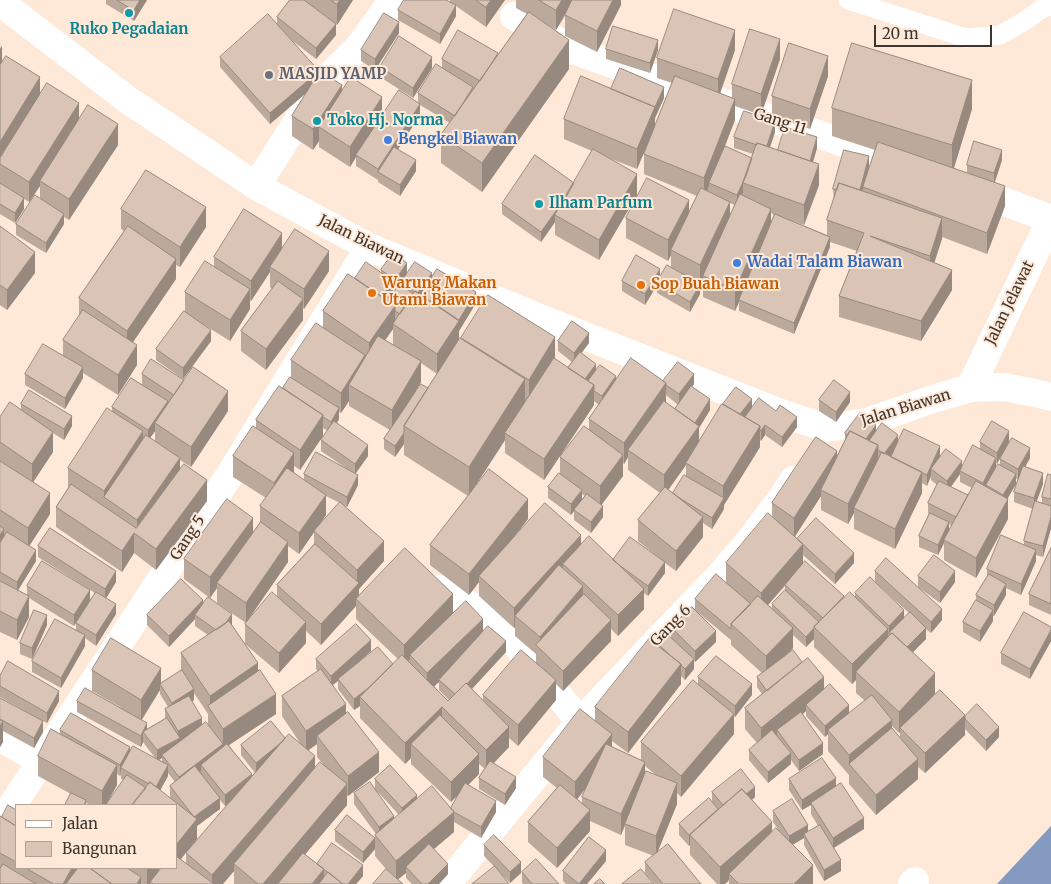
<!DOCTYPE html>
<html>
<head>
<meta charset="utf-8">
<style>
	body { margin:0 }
	#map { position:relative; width:1051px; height:884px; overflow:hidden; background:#fee8d8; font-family:Merriweather,serif }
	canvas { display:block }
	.legend { position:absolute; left:15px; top:804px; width:162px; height:65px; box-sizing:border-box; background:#fee8d8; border:1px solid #b1a094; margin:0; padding:6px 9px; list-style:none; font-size:15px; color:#3e352f }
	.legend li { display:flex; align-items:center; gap:10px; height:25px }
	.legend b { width:25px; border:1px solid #b1a094 }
	.scale { position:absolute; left:874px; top:25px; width:118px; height:22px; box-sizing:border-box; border:2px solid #3e352f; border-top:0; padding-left:6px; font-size:15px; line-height:18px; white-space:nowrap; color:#3e352f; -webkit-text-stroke:4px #fee8d8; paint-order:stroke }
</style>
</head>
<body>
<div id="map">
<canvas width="1051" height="884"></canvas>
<ul class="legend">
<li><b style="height:6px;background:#fff"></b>Jalan</li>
<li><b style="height:14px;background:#d9c4b5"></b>Bangunan</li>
</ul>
<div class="scale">20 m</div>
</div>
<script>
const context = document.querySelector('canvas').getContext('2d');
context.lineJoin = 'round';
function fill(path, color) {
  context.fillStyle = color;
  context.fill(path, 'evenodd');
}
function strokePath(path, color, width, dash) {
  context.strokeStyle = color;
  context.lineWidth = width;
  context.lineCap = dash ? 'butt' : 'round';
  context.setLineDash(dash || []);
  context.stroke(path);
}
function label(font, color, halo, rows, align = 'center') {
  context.font = font + ' Merriweather,serif';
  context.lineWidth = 4;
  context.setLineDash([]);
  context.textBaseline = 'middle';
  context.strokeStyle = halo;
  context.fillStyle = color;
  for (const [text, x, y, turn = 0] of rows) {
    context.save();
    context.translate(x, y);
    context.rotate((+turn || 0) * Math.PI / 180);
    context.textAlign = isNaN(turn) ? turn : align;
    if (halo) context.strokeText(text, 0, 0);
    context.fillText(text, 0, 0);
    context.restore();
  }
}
fill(new Path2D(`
	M1051,826V884H997Z`), '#859ac0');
strokePath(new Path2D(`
	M848,0L966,38L1000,35L1023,22L1043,8L1051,6`), '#fff', 19);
strokePath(new Path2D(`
	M514,16L575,51L733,106L833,139L909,167
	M256,186L322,83L358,48L393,0
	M970,388L1051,219L970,189
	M440,589L470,605L501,628L534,665L580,722
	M0,738L42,761
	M0,824L229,476L369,247
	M447,884L580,722L722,573L750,540L782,498L793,480
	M912,884L915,881`), '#fff', 28);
strokePath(new Path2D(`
	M0,2L128,100L170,128L256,186L369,247L542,319L781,413L826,428L867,422L933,399L970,388L1004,387L1035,393L1051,397`), '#fff', 28);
fill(new Path2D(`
	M106,0H147L134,21L106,4Z
	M290,0H353L337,25L329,19L336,35L316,59L290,39L319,73L342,91L382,116L418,102V93L442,68V59L498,55L527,14L516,8V0H621V5L597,52L565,36V16L556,30L549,26L569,69L482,192L441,163V135L450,123L420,105V115L398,149L416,171L400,196L378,182V180L356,166V157L350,167L319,147V141L313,150L292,136V116L306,93L270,124L220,67V57L277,24V17Z
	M450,0H505L486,27L456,6V16L440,44L398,20V10L450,3Z
	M399,33L375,70L361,61V50Z
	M0,44L2,61L40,94L118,145L69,220L64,217V224L46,253L16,235V224L40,198V186L29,202L24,199V209L15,223L0,214Z
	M606,49L658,50L650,73L606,59Z
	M735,50L720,94L732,98V84L780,59L761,115L735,106V120L724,149L752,158L753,154L734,148V137L775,132L770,147L778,150L817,148L813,162L819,185L804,225L790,220L827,235V220L834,200L833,189L869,167L864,185L875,150L832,136V108L972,109L954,168L967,173V165L1002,160L995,182L1005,206L987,254L942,237L934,263L952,290L921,341L839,317V296L857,251L830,242V247L794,334L739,311V302L735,311L703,297V277L700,284V294L690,312L657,293V285L645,305L622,291V281L660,276L671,267V255L668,261L626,238V218L689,213L697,196L644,174V154L653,131L637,169L606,157L637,195L599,260L555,235V222L541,242L502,214V204L574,183L592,151L564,139V119L611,89L664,98L655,118V127L672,83L657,78V58ZM730,203L735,205L730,215ZM771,213L774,215L771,222Z
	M380,67L432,68L413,98L380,77Z
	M828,76L810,129L772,116V96Z
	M121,209L206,227L180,267L176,265V279L133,342L137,365L118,395L83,373V378L65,409L25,385V374L63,356V340L79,317V298L124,231L121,229Z
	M0,226L35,273L7,310L0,305Z
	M282,249L329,271L304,309L303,308V320L266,370L241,351V331L272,289L270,287V272L251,301L250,300V309L230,341L193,318L211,341L183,379L156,360V349L185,312V292L214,267V257Z
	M381,270L407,273L432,277L476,303L459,331V340L461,339V338L555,358V359L568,368L572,362L558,351V341L589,343L581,353L596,370L616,380L663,381L694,384L692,387L710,410L699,428V442L752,408L797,427L782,447L765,435L761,441L760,440V447L724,505V509L712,529L703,523V537L676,571L665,563V573L648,596L644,593V609L618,636L611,629V641L563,691L556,684V700L518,746L509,738V747L494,763L516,788L505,805L479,789V778L485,769L479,764V774L468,785L496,812L481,838L454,822V832L434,849L448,874L439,884H412L406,878V873L398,879L386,869L375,856V849L363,863L335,841V830L375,838V835L376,834L354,804V793L375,789V779L417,800L451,808L459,794L451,802L411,764V758L405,764L360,718V706L354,710L338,689V681L333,685L346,714L379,772L348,796L347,795V805L305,854L317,864L363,876L356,884H234V871L223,884H0V816L2,817L16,810V868H159V870L176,868V805L124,780L121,779V775L120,776L117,774V785L106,805H89V804L86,803V805L71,794L38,776V756L60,734V730L130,750L155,758L143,742L141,747L77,712V701L122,708L92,691V670L161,683L181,671V653L208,635L195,626V619L169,647L147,625V615L203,604L232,625L245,644V624L246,623L217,603V588L210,598L184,579V559L253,533L260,523V506L266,498L233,477V456L256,428V420L291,378V360L323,328V311L355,278L381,273ZM401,282V285L387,301L393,292V289L395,290ZM393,329V345L385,340ZM421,363L437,374L428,388L407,405L421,382ZM666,395L678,405L675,409L666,403ZM349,401V406L390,430L384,439V449L395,457L404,444V455L468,496L430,545V565L469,595L479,582V596L514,628L515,627V636L536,654V663L483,695V700L472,689L506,652L483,632L453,613L359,597V589L384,561L344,506L347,507L358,485L356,473L368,456L337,423L339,419V412L341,413ZM594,401L599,405L589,419V429L560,457V474L548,487V498L571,515L574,511V520L591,533L603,517L601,505L623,476V463L624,464L628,457V470L660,493L638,520V541L658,557L613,560L581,546L511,541L528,519L471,492L505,440V453L544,480L594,405ZM323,428L328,431L321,440V451L346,468L304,474V480L294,473V466L300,470L323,436ZM686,465V476L673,493L668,489ZM582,494L585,496L582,499ZM326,496L340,503L317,528L326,515ZM314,532V544L277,585V597L247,621L288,562V546L299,554ZM356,606V619L398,659L393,664L358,662L371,651L316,659V669L318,671L282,696V716L300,743L285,738L241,745V755L255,773L252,777L229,745L276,714L258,672L245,644L279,673L306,643V631L321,645ZM439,682V690L449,700L448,701L434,686ZM160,690V694L168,707L165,709V719L147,729L142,720ZM194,693L208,714V725L202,726L192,701L194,700ZM317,744V757L323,764L315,768L308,750ZM162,758V762L159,760ZM168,773L175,782L170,786V796L171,799L160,790L168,776ZM377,791L399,815L394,819ZM220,800L225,806L232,800L186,853V864L181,859L197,839V826L220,809Z
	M142,374L228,411L191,467L180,460V469L207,501L156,570L134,553L122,572L56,527V507L68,488V468L112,411V407L142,385ZM155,431V441L150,438Z
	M819,400L850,402L836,422L819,411Z
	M21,404L72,426L64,440L53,433V452L33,482L50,514L29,546L36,561L18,590L27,595V586L90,590L74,626L29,598V617L17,640L0,632V644V417L21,409Z
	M876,430L898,441L940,456L962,467L980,449V442H1009L996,464V467L1000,465V459L1030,458L1025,467L1043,484L1036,501L1042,503V497L1051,475V528L1043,557L1036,555V561L1021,595L1006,588V595L994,616H993V621L980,642L963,632V622L976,601V595L987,577V569L1024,545V541L1033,509L1014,502V492L1020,476L1018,480L1016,478V484L1008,498V519L976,578L944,560V543L938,555L919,547V536L929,514L928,513V503L937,485L931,480V476L927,486L922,483V493L895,549L854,529V513L848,524L821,510V496L795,536L797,539L854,563L835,584L803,555V563L844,597H855V593L904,618L909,613L875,582V571L942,620L931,633L926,629V639L913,652L935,694L931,699L965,715L999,737L986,751L965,729V735L925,773L918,767V779L876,815L849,784V775L828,751V734L825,737L806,716V711L803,714L823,754L799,771L791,760V764L768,783L749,760V750L757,743L745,729V708L762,694L757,687V677L762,673L731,645V640L695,610V599L726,582V563L772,517V503L837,456L845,440V433ZM960,474V482L972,488L968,495L951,487ZM949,524L952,526L949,531ZM785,586V591L772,604V608L768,605ZM793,635L806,647L814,639V647L852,684L856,680V693L865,701L849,713L786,655L793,648ZM892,726L899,733L900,732V738L892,728Z
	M38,546L116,582L106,598L116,614L96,646L85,638V646L61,688L32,672V661L76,631V623L95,593L38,557Z
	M1051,548V615L1029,605V594Z
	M918,576L955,582L940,603L918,587Z
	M47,625L32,659L20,654V643Z
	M671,627L716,642L695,662L694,660V669L685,680L681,676V684L628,753L612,741V747L641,760V742L698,684V677L752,695L735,717L734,716V734L681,797L677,793V804L657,853L701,884H655L645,873V862L654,856L625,845V826L621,835L590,821V831L557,868L528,842V822L557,788L543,777V757L595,721V707L657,645V643L671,638ZM645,766L656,775L645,773ZM586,788L582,797V803L577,799Z
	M1051,627V651V641L1030,679L1001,664V653Z
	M0,676L59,701L47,723L43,721V732L34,748L3,731V742L0,747V698L36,717L0,697Z
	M789,779L836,787L864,829L834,848L841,871L824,881L804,845V838L792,845L813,884H729V880L725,884H717L690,855V845L689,846L679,835V824L712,802V792L755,797L752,800L772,832L779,831L773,822V811L808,832L818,826L811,814V805L802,810L789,790Z
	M484,845L521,873L510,883L484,856Z
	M606,861L587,884H566L563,881V871Z
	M522,872L559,884H523L522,883Z`), '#bba99c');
fill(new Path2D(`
	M140,0H147L134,21V10Z
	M340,0H353L337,25V4Z
	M491,0H505L486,27V7Z
	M562,0H573L556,30V10Z
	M613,0H621V5L597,52V31Z
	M456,5V16L440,44V34Z
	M399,22V33L375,70V59Z
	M336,24V35L316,59V48Z
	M735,30V50L718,99V79Z
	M780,39V59L761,115V94Z
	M569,40V69L482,192V163Z
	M658,40V50L650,73V63Z
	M2,46V66L0,70V49Z
	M828,56V76L810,129V109Z
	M432,57V68L413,98V88Z
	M319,71V82L270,124V113Z
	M40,77V97L0,162V142Z
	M972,80V109L952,174V145Z
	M342,85V105L319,127V141L313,150V129Z
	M664,87V98L655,118V107Z
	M382,97V118L356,155V157L350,167V147Z
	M735,99V120L710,183H709V186L704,199V178Z
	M79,103V124L40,181V186L29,202V182Z
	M420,104V115L382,174L378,172V180V169Z
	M655,107V127L637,169V149Z
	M775,121V132L766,159V148Z
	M118,124V145L69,220V199Z
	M817,137V148L809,175V165Z
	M1002,150V160L994,184V173Z
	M869,156V167L858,207V196Z
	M753,159L743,183V193L737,206V195Z
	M416,160V171L400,196V185Z
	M819,164V185L804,225V205Z
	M637,174V195L599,260V240Z
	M575,184L555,215V222L541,242V232Z
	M1005,186V206L987,254V233Z
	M24,198V209L15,223V213Z
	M689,200V220L671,250V255L668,261V240Z
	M730,202V223L700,284V294L690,312V302L700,285V265Z
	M206,207V227L180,267V247Z
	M771,209V229L739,300V302L735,311V290Z
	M64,214V224L46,253V243Z
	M942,218V239L930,276V256Z
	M282,233V254L270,267V272L251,301V281Z
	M830,237V247L794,334V323Z
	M329,251V271L304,309V289Z
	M35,252V273L7,310V290Z
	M176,259V279L127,351V331Z
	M407,263V273L395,290V280Z
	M660,269V279L657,282V285L645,305V294Z
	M952,270V290L921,341V321Z
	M432,273V284L420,300L417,293Z
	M393,281V292L379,313V303Z
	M250,289V309L230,341V320Z
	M476,292V303L459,331V341L437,374V354Z
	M303,299V320L266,370V349Z
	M395,306V325L393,324V329L369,363V343Z
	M211,330V341L183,379V368Z
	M589,333V343L574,363V353Z
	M555,337V358L529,400V380Z
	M137,345V365L118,395V375Z
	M365,355V376L349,385V401L341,413V393Z
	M421,361V382L392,430V410Z
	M596,364V374L588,386L582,384Z
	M83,367V378L65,409V398Z
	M694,374V384L679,405V394Z
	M616,376V387L602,407V396Z
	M525,379V408L505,433V440L469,496V467Z
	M666,383V403L628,450V457L624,464V443Z
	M594,385V405L544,480V459Z
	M228,391V411L191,467V447Z
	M850,392V402L836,422V412Z
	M710,399V410L699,428V447L686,463V465L664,496V475Z
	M752,399V409L737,429V418Z
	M168,401V412L155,423V431L148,441V430Z
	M339,408V419L331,433V422Z
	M323,415V436L300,470V450Z
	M72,416V426L64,440V429Z
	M797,417V427L782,447V437Z
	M765,425V435L761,441V431Z
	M876,425V435L862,445Z
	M760,426V447L724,505V509L712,529V518L723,499V486Z
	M143,431V451L104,497V491Z
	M1009,431V442L997,464V453Z
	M53,432V452L32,484V464Z
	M404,433V444L395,457V446Z
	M898,435V445L884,465V454Z
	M368,445V456L355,474V464Z
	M878,445V465L854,508V513L848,524V504Z
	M940,446V456L931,469V476L927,486V475Z
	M1030,448V458L1018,480V469Z
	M837,451V471L821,490V496L794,538V518Z
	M294,453V474L274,503V483Z
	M623,455V476L600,507V486Z
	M180,458V479L137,535V520Z
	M996,458V468L986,485V489L983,493V483Z
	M962,461V472L960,471V474L947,492V481Z
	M922,472V493L895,549V529Z
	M1043,473V484L1034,509V498Z
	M1016,474V484L1003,506V495Z
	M358,475V485L347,507V497Z
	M207,480V501L156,570V549Z
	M582,490V500L571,515V504Z
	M50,493V514L28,548V528Z
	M326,495V515L299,554V533Z
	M528,499V519L482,578L479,576V582L469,595V574Z
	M1008,499V519L976,578V558Z
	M603,506V517L591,533V522Z
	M703,517V537L676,571V551Z
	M1051,517V528L1043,557V546Z
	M253,518V538L217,583V588L210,598V577Z
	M949,522V532L944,540V543L938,555V545Z
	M4,529V539L0,546V535Z
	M134,533V553L122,572V551Z
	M581,535V555L563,564V574L515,616V627L514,628V608Z
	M384,541V561L359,589V601L356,599V606L321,645V624L357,585V570Z
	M288,542V562L246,623V603Z
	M803,544V564L761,613V593Z
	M36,550V561L17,592V582Z
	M1036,550V561L1021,595V584Z
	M854,553V563L835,584V574Z
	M665,562V573L648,596V586Z
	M116,571V582L105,600V589Z
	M955,571V582L940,603V592Z
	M1006,584V595L994,616V605Z
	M583,586V606L540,648V637Z
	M644,589V609L618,636V615Z
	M90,590V601L74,626V615Z
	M453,594V614L410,655V659L404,665V645Z
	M29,596V617L17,640V620Z
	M203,600V611L195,615V619L169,647V636Z
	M116,604V614L96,646V635Z
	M942,609V620L931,633V622Z
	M904,610V620L889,633V636V626Z
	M993,610V621L980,642V631Z
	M232,614V625L219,632Z
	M47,615V625L32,659V648Z
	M483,619V640L439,680V682L427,693V673Z
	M611,620V641L563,691V671Z
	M306,622V643L279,673V653Z
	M793,628V648L766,677V656Z
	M814,628V639L806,647V637Z
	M926,628V639L906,659V649Z
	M888,629V649L856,672V680L852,684V664Z
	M1051,630V641L1030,679V669Z
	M716,631V642L695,662V651Z
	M85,635V646L61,688V678Z
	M371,640V651L339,680L338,679V681L331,686V676Z
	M506,641V652L456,706V696Z
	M694,659V669L685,680V669Z
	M258,663V684L210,708V696Z
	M681,664V684L628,753V732Z
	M395,667L360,697V706L354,710V699Z
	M161,668V685L160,684V690L141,720V700Z
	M935,673V694L902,730L900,728V732L899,733V712Z
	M824,677V697L806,705V711L779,733L777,730V735L761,748V728Z
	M556,680V700L518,746V725Z
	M752,684V695L735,717V706Z
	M194,689V700L172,713V703Z
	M59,691V701L47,723V713Z
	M276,694V714L223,749V729Z
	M346,704V725L317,736V744L306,752V731Z
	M849,705V716L828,730V734L825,737V726Z
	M442,707V727L411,744V758L405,764V743Z
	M734,714V734L681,797V776Z
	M965,715V735L925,773V753Z
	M202,718V729L180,741V749L162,755V758L157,761V750L178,740V731Z
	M892,720V740L849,764V775V755Z
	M3,721V742L0,747V726Z
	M43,721V732L34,748V738Z
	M147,723V733L143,732V742L141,747V736Z
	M509,727V747L486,771V750Z
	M999,727V737L986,751V740Z
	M612,734V754L575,802V782Z
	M286,739L256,774V763Z
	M823,743V754L799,771V760Z
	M223,744V754L201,765V771L179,787V777Z
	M130,747V758L121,768L120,776V765Z
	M379,752V772L348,796V776Z
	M791,753V764L768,783V772Z
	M479,754V774L451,802V782Z
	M315,756V776L234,864V871L223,884H212V875Z
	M918,759V779L876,815V795Z
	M645,762V782L625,824L621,835V814Z
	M117,765V785L106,805H102V791Z
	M168,765V776L156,798V788Z
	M252,774V785L225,806V795Z
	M516,777V788L505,805V794Z
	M836,778V788L811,803V805L802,810V800Z
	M677,783V804L656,856V836Z
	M347,784V805L280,884H263Z
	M755,787V797L727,820V809Z
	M417,795V805L402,819V808Z
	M220,798V809L197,826V839L176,865V845L194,817Z
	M496,801V812L481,838V827Z
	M718,809L690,835V845L689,846V835Z
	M590,810V831L557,868V848Z
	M454,812V832L409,870L406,867V873L396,881V861Z
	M394,816V827L379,838V827Z
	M864,818V829L833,848V838Z
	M772,822V842L729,874V880L725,884H720V867Z
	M808,825V836L804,834V838L789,847V836Z
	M375,838V849L363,863V852Z
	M606,850V861L587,884H579Z
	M841,860V871L824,881V870Z
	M521,862V873L510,883V872Z
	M448,864V874L439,884H428Z
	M363,865V876L356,884H348Z
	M813,865V884H794Z
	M72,868H77V881L75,884H63Z
	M147,868H159V872L150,882V884H147Z
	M324,869V884H312Z
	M141,877V884H137Z`), '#98897f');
const building = new Path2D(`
	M117,0H140L134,10Z
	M290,0H304L336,24L316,48L277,17Z
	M331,0H340L337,4Z
	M404,0H446L456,5L440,34L398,10Z
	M476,0H491L486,7Z
	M539,0H562L556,10Z
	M572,0H613L597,31L565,15Z
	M674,9L735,30L718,79L657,58Z
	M529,12L569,40L482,163L441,135Z
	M384,13L399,22L375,59L361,50Z
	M268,14L319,71L270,113L220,57Z
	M613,26L658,40L650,63L606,49Z
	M750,29L780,39L761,94L732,84Z
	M458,30L498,53L493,61L480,81L442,59Z
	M399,36L432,57L413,88L380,67Z
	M789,43L828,56L810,109L772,96Z
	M852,43L972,80L952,145L832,108Z
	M6,56L40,77L0,142V65Z
	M436,64L473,87L455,116L418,93Z
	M620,68L664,87L655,107L611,89Z
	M320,71L342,85L313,129L292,116Z
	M581,76L655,107L637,149L564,119Z
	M675,76L735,99L704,178L644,154Z
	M351,77L382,97L350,147L319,127Z
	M47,83L79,103L29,182L0,164V158Z
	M399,90L420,104L378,169L356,155Z
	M88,105L118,124L69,199L40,181Z
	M744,111L775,121L767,146L757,143V145L734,137Z
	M785,127L817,137L810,161L778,150Z
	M974,141L1002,150L994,173L967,165Z
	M878,142L1005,186L987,233L863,187Z
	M757,143L819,164L804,205L743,183Z
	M725,146L752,158L746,176L737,195L709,183Z
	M394,147L416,160L400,185L378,172Z
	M593,149L637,174L599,240L555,215Z
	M844,150L869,156L860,190L839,183L837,190L833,189Z
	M535,155L574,183L566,197L541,232L502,204Z
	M146,170L206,207L180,247L121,209Z
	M647,178L689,200L668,240L626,218Z
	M0,183L24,198L15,213L0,204Z
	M839,183L942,218L930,256L870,236L952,270L921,321L839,296L864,233L827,220Z
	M701,188L730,202L700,265L671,250Z
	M740,194L771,209L735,290L703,276Z
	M35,195L64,214L46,243L16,224Z
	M244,209L282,233L251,281L214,257Z
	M775,214L830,237L794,323L739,300Z
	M0,226L35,252L7,290L0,285Z
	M128,226L176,259L127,331L79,298Z
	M295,229L329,251L304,289L270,267Z
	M393,253L407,263L395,280L381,270Z
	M636,255L660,269L645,294L622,281Z
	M205,261L250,289L230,320L185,292Z
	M366,262L393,281L382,297L355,278Z
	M415,262L432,273L418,293L415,291V292L401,282Z
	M667,265L700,284L690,302L657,282Z
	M437,269L476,292L459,320L421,295Z
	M348,274L395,306L369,343L323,311Z
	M278,281L303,299L266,349L241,331Z
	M400,284L413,294L400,314L395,311V306L388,301Z
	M415,291L459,321L437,354L393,324Z
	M488,295L555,337L529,380L461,338Z
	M83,310L137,345L118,375L63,340Z
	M184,311L211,330L183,368L156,349Z
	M572,321L589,333L574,353L558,341Z
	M316,323L365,355L341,393L291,360Z
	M378,336L421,361L392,410L349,385Z
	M460,338L525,379L469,467L404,426Z
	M43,344L83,367L65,398L25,374Z
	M580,352L596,364L585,379L568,368Z
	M554,358L594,385L544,459L505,433Z
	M631,358L666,383L624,443L589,419Z
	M151,359L184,380L174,395L142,374Z
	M678,362L694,374L679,394L666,385V383L663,381Z
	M600,365L616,376L602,396L594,391V385L588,381Z
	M193,367L228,391L191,447L155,423Z
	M290,377L339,408L331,422L323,417V415L283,388Z
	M131,378L168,401L148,430L112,407Z
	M834,380L850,392L836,412L819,400Z
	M421,384L428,388L404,426V433L395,446L384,439Z
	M279,386L323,415L300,450L256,420Z
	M691,386L710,399L695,423L675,409Z
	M736,387L752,399L740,414L723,404Z
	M29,390L72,416L64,429L21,404Z
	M759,398L776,411L780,405L797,417L782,437L765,425L761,431L760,430V426L745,417Z
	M664,401L699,426L664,475L628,450Z
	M10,402L53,432L32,464L0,442V417Z
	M722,404L760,426L723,486L686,463Z
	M107,408L143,431L104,491L68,468Z
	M860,413L876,425L866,439L850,431L848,435L845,433Z
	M334,421L368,445L355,464L321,440Z
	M992,421L1009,431L997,453L980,442Z
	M882,423L898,435L884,454L878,450V445L869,441Z
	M253,426L294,453L274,483L233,456Z
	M584,426L623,455L600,486L560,457Z
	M904,429L940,446L927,475L891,457Z
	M850,431L878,445L848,504L821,490Z
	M146,435L180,458L137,520L104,497Z
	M816,437L837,451L794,518L772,503Z
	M1012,438L1030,448L1018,469L1000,459Z
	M973,445L996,458L983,483L960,471Z
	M946,449L962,461L947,481L931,469Z
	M316,452L358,475L347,497L304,474Z
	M882,452L922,472L895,529L854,508Z
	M0,461L50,493L28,528L0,510Z
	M184,464L207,480L156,549L134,533L122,551L56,507L71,484L136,528Z
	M998,464L1016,474L1003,495L986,485Z
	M1023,466L1043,473L1034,498L1014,492Z
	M287,468L326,495L299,533L260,506Z
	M489,469L528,499L469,574L430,545Z
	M559,473L582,490L571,504L548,487Z
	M1048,474L1051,475V499L1042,497Z
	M684,475L724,498L712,518L681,499L673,493Z
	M939,481L968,495L956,517L928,503Z
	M976,481L1008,499L976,558L944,540Z
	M665,487L703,517L676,551L638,520Z
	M587,494L603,506L591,522L574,510Z
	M227,499L253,518L210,577L184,559Z
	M1035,501L1051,506V517L1043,546L1024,541Z
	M340,502L384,541L357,570L314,531Z
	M545,503L581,535L514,608L479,576Z
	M768,513L803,544L761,593L726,563Z
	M930,513L949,522L938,545L919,536Z
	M816,518L854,553L835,574L797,539Z
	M261,522L288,542L246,603L217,583Z
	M0,526L4,529L0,535Z
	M50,528L116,571L105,589L38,546Z
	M7,532L36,550L17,582L0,572V543Z
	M1001,535L1036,550L1021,584L987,569Z
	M589,536L644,589L618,615L563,564Z
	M630,537L665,562L648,586L619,565L613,560Z
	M315,544L359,583L321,624L277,585Z
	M405,548L453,594L404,645L356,599Z
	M1051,548V604L1029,594Z
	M934,555L955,571L940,592L918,576Z
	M886,558L942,609L931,622L875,571Z
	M42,561L90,590L74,615L27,586Z
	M805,561L844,596L823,618L785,585Z
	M559,565L583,586L540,637L515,616Z
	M716,574L751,604L731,624V629L695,599Z
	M989,574L1006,584L994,605L976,595Z
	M870,577L904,610L889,626L855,593Z
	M181,579L203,600L169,636L147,615Z
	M0,581L29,596L17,620L0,611Z
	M785,590L819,622L814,627V628L806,637L772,604Z
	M96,592L116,604L96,635L76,623Z
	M272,592L306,622L279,653L245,624Z
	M850,592L888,629L852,664L814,627Z
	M584,594L611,620L563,671L536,645Z
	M758,596L793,628L766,656L731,624Z
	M208,597L232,614L225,624L216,630L195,615Z
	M976,600L993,610L980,631L963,622Z
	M466,601L483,619L427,673L410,655Z
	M692,607L716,631L695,651L671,627Z
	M34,610L47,615L32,648L20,643Z
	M910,612L926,628L907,647L892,633L891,634L889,633Z
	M1024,612L1051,627V630L1030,669L1001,653Z
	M55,619L85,635L61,678L32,661Z
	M229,621L258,663L210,696L181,653Z
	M356,624L371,640L331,676L316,659Z
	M488,626L506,641L467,684L466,683L455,694L439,680Z
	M666,633L694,659L685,669L681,665V664L671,656L657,643Z
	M892,633L935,673L899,712L856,672Z
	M111,638L161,668L141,700L92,670Z
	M649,639L681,664L628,732L595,707Z
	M378,647L393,664L371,686L354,699L338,679Z
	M521,650L556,680L518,725L483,695Z
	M793,650L802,662L767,691L757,677Z
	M402,655L448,701L466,683L509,727L486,750L442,707L405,743L360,697Z
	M716,656L752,684L735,706L698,677Z
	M808,658L824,677L761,728L745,708Z
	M8,661L59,691L47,713L0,686V676Z
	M321,669L346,704L306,731L282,696Z
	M182,670L194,689L172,703L160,684Z
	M260,670L276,694L223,729L208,706Z
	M693,680L734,714L681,776L641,742Z
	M830,684L849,705L825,726L806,705Z
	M85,688L147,723L141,736L77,701Z
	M940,690L965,715L925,753L900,728Z
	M872,695L892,720L849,755L828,730Z
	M189,696L202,718L178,731L165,709Z
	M0,698L43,721L34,738L0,719Z
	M977,704L999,727L986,740L965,719V716Z
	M580,709L612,734L575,782L543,757Z
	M348,712L379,752L348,776L317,736Z
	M801,712L823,743L799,760L777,730Z
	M71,713L130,747L120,765L60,730Z
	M440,715L479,754L451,782L411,744Z
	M167,718L180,738L157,750L143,732Z
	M0,720L3,721L0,726Z
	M271,721L285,738L282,742L256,763L241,745Z
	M206,722L223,744L179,777L162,755Z
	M892,728L918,759L876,795L849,764Z
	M51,729L117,765L102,791L38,756Z
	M772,730L791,753L768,772L749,750Z
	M289,734L315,756L212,875L186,853Z
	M227,744L252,774L225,795L201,765Z
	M606,744L645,762L621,814L582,797Z
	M133,746L168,765L156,787L150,782L149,784L121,768Z
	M822,758L836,778L802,800L789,779Z
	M490,761L516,777L505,794L479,778Z
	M320,762L347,784L263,884H258L234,864Z
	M390,765L417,795L402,808L375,779Z
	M195,766L220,798L194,817L170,786Z
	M741,769L755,787L746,794L742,789L723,805L712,792Z
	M646,771L677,783L656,836L625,824Z
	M127,775L146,788L132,805H106Z
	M150,782L197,819L176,845V805H132Z
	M370,782L394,816L379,827L354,793Z
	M465,783L496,801L481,827L454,812L451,808Z
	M841,783L864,818L833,838L811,803Z
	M560,785L590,810L557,848L528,822Z
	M432,786L454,812L396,861L375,835Z
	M742,789L772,822L720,867L690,835Z
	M71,793L86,800L84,805H65Z
	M709,798L718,809L689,835L679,824Z
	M792,799L808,825L789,836L773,811Z
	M8,805L16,810V826L2,817Z
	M347,815L375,838L363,852L335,830Z
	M0,816L16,826V862L0,853Z
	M820,825L841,860L824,870L804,834Z
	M776,828L813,865L794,884H739L729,874Z
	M494,835L521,862L510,872L484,845Z
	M589,837L606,850L579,884L563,871Z
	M332,843L363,865L348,884H343L317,864Z
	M429,844L448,864L428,884H422L406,867Z
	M668,844L701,884H663L645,862Z
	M303,853L324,869L312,884H278Z
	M176,856L214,884H153L150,882L161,868H176Z
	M536,859L559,884H532L522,872Z
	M3,864L36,884H0V869Z
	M495,866L509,884H472Z
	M26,868H72L63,884H54Z
	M78,868H90L112,884H66Z
	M90,868H127L141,877L137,884H112Z
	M386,869L403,884H373Z
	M641,869L654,884H622Z
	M328,872L343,884H319Z
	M600,879L605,884H594Z`);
fill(building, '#d9c4b5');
strokePath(building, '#98897f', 1);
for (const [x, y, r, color] of [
	[129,13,5,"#0f9aa8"],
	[269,75,5,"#6b7280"],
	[317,121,5,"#0f9aa8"],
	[388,140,5,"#3f7fe0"],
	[539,204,5,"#0f9aa8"],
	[737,263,5,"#3f7fe0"],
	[641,285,5,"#e8710a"],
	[372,293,5,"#e8710a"]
]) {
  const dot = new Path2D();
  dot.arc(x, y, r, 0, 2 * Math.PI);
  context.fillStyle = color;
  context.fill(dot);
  strokePath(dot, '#fee8d8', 2);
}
label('bold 15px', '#0d838f', '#fee8d8', [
	["Ruko Pegadaian",129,30,"center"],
	["Toko Hj. Norma",327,121],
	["Ilham Parfum",549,204]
], 'left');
label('bold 15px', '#5b616d', '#fee8d8', [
	["MASJID YAMP",279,75]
], 'left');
label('15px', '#3e352f', '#fee8d8', [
	["Gang 11",780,122,18],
	["Jalan Biawan",361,240,26],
	["Jalan Jelawat",1010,303,-64],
	["Jalan Biawan",906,408,-17],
	["Gang 5",188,538,-57],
	["Gang 6",671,626,-46]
]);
label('bold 15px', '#366cbe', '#fee8d8', [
	["Bengkel Biawan",398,140],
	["Wadai Talam Biawan",747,263]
], 'left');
label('bold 15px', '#c56008', '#fee8d8', [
	["Warung Makan",382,284],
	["Utami Biawan",382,301],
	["Sop Buah Biawan",651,285]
], 'left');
</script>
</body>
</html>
